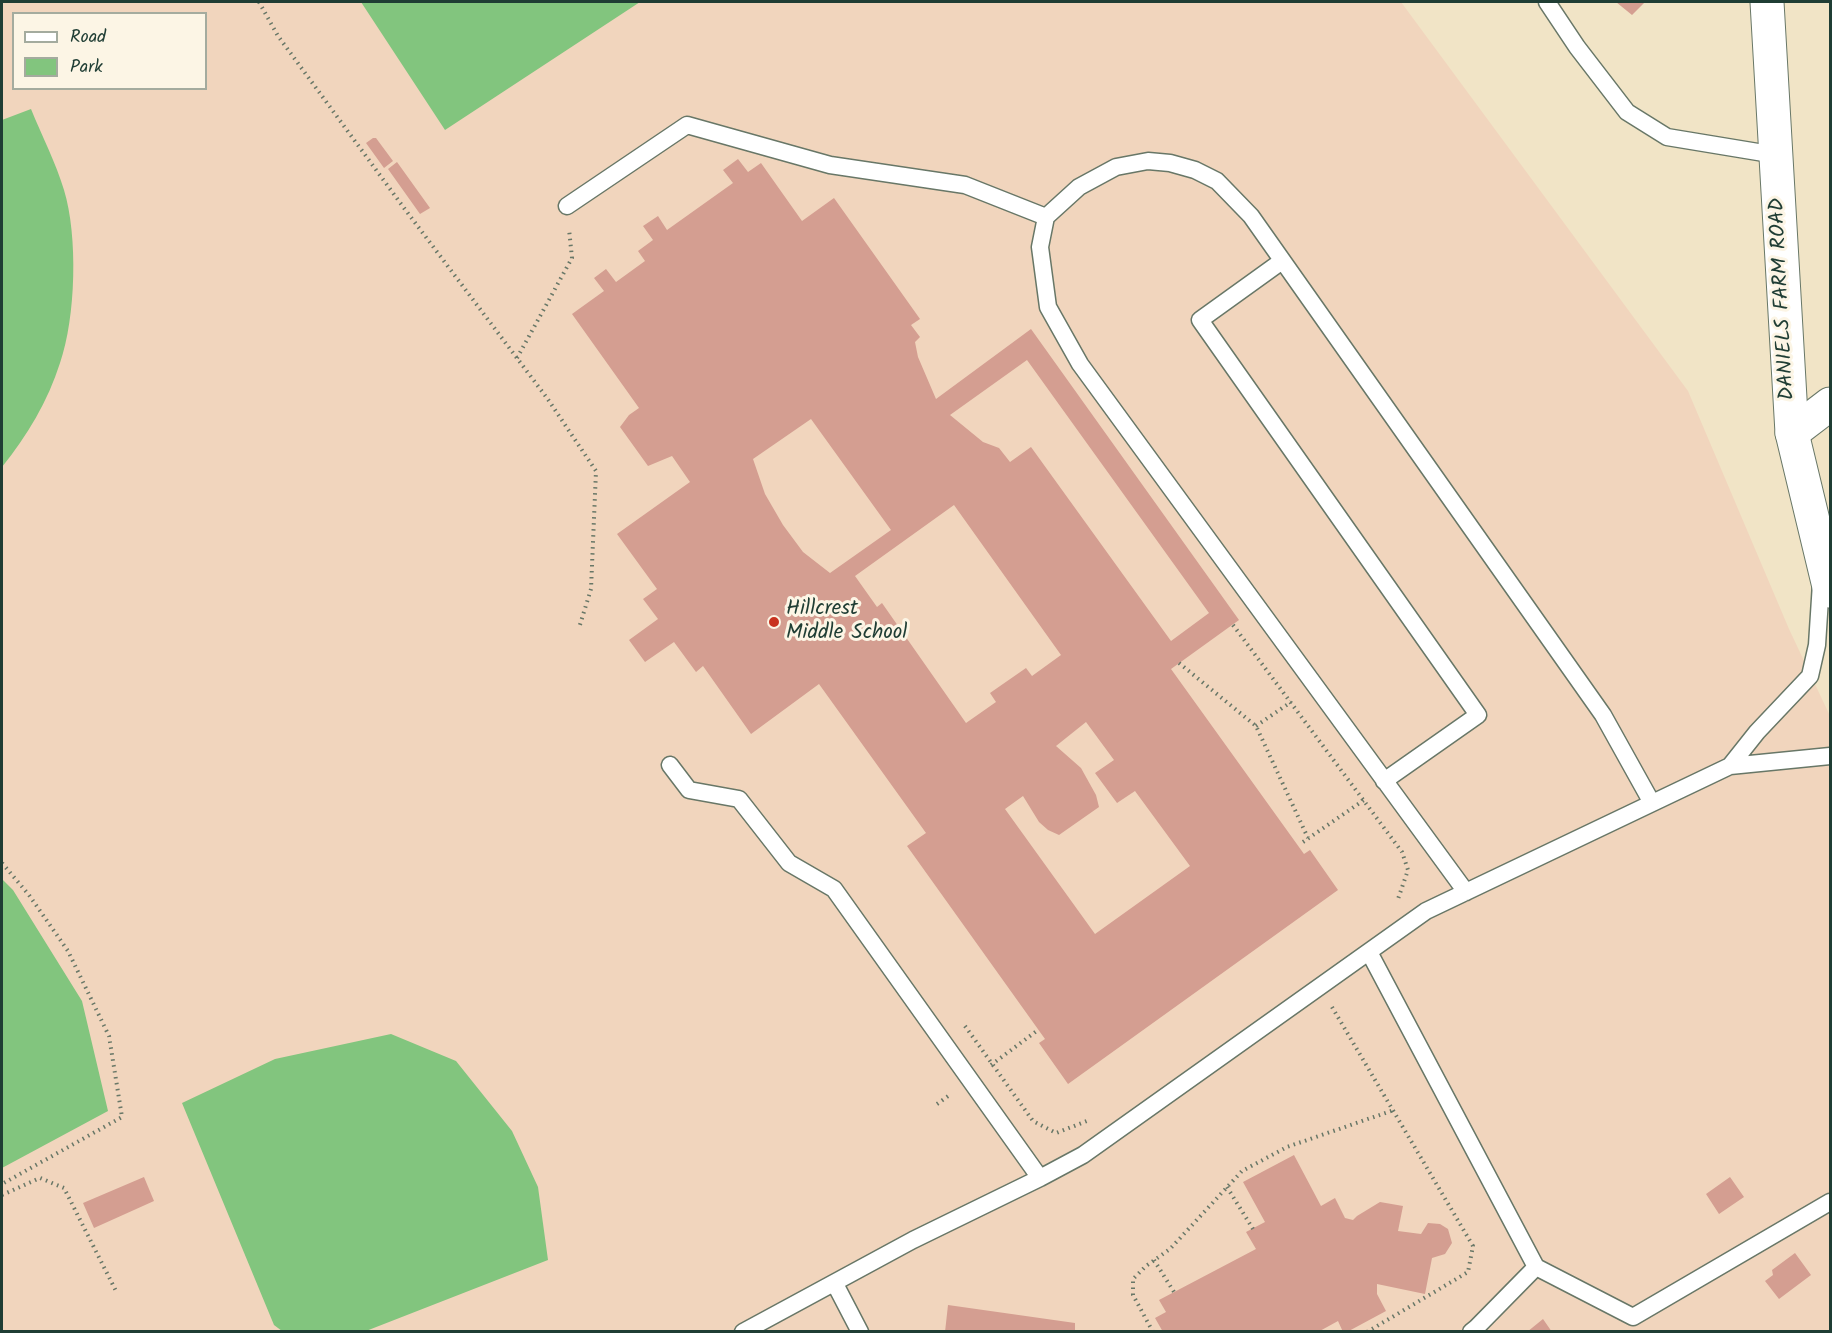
<!DOCTYPE html>
<html>
<head>
<meta charset="utf-8">
<style>
	body { margin:0 }
	#map { position:relative; width:1832px; height:1333px; overflow:hidden; background:#f1e4c6; font-family:Kalam,sans-serif }
	canvas { display:block }
	.frame { position:absolute; inset:0; border:3px solid #1f3d34; pointer-events:none }
	.legend { position:absolute; left:12px; top:12px; width:195px; height:78px; box-sizing:border-box; background:#fcf5e5; border:2px solid #a4ab9e; margin:0; padding:8px 10px; list-style:none; font-size:18px; color:#1f3d34 }
	.legend li { display:flex; align-items:center; gap:12px; height:30px }
	.legend b { width:30px; border:2px solid #a4ab9e }
</style>
</head>
<body>
<div id="map">
<canvas width="1832" height="1333"></canvas>
<div class="frame"></div>
<ul class="legend">
<li><b style="height:8px;background:#fff"></b>Road</li>
<li><b style="height:16px;background:#82c57e"></b>Park</li>
</ul>
</div>
<script>
const context = document.querySelector('canvas').getContext('2d');
context.lineJoin = 'round';
function fill(path, color) {
  context.fillStyle = color;
  context.fill(path, 'evenodd');
}
function strokePath(path, color, width, dash) {
  context.strokeStyle = color;
  context.lineWidth = width;
  context.lineCap = dash ? 'butt' : 'round';
  context.setLineDash(dash || []);
  context.stroke(path);
}
function label(font, color, halo, rows, align = 'center') {
  context.font = font + ' Kalam,sans-serif';
  context.lineWidth = 6;
  context.setLineDash([]);
  context.textBaseline = 'middle';
  context.strokeStyle = halo;
  context.fillStyle = color;
  for (const [text, x, y, turn = 0] of rows) {
    context.save();
    context.translate(x, y);
    context.rotate((+turn || 0) * Math.PI / 180);
    context.textAlign = isNaN(turn) ? turn : align;
    if (halo) context.strokeText(text, 0, 0);
    context.fillText(text, 0, 0);
    context.restore();
  }
}
fill(new Path2D(`
	M2,2H1401L1688,391L1789,629L1830,716V1331L2,1332ZM14,14H206V88H14Z`), '#f1d5bd');
fill(new Path2D(`
	M361,2H640L445,130Z
	M31,109C42,136 56,163 64,190C78,236 76,317 60,363C48,401 27,436 2,467V120Z
	M2,879L13,890L82,1001L108,1111L2,1168Z
	M391,1034L456,1061L512,1131L538,1187L548,1260L366,1331H282L274,1325L182,1103L275,1059Z`), '#82c57e');
fill(new Path2D(`
	M1616,2H1645L1632,15Z
	M373,138H376L393,161L384,168L366,143Z
	M738,159L748,172L761,163L802,221L834,198L920,319L911,325L920,337L915,342L918,357L936,399L1031,329L1239,620L1171,669L1304,854L1310,850L1338,890L1068,1084L1039,1043L1045,1039L907,846L926,833L819,684L751,734L703,666L696,672L674,642L645,662L629,640L658,619L643,599L657,589L617,534L690,482L672,456L648,466L620,427L629,415L639,408L572,314L604,291L594,278L606,269L616,282L645,261L638,251L653,240L643,226L658,216L667,230L733,183L723,170ZM1027,360L1209,613L1171,641L1031,447L1010,462L999,448L983,442L950,415ZM811,419L891,530L830,573L803,552L783,525L765,494L753,459ZM954,505L1061,655L1032,676L1026,668L990,693L996,702L966,723L882,603L877,607L855,576ZM1086,722L1114,760L1095,773L1117,803L1135,791L1190,866L1095,934L1005,809L1023,796L1039,822L1048,830L1059,835L1099,807L1096,795L1081,768L1056,746Z
	M397,162L430,208L420,214L388,169Z
	M1294,1155L1321,1206L1335,1198L1345,1218L1353,1220L1357,1216L1380,1202L1403,1206L1398,1231L1421,1234L1428,1223L1440,1224L1448,1229L1452,1243L1445,1254L1432,1258L1425,1294L1377,1284V1294L1386,1311L1347,1332H1343L1338,1321L1318,1332H1163L1155,1318L1166,1312L1159,1300L1256,1249L1246,1232L1265,1222L1243,1182Z
	M144,1177L154,1201L94,1228L83,1203Z
	M1730,1177L1744,1197L1719,1214L1706,1194Z
	M1795,1253L1811,1275L1779,1299L1765,1281L1773,1275L1772,1270Z
	M948,1305L1075,1323V1332H945Z
	M1543,1319L1552,1332H1527Z`), '#d49e91');
const service = new Path2D(`
	M1547,2L1577,47L1627,112L1667,137L1776,155
	M567,206L687,125L830,165L965,185L1046,217
	M1282,261L1200,320L1478,715L1384,781
	M670,765L689,790L739,799L789,863L834,889L1040,1178
	M1730,766L1757,732L1810,676L1817,645L1821,583
	M1466,892L1080,364L1048,307L1040,247L1046,217L1079,187L1116,167L1148,161L1170,163L1195,170L1217,181L1251,216L1603,715L1652,803
	M1369,952L1536,1267L1476,1328L1471,1332
	M1536,1267L1633,1317L1830,1202
	M835,1284L860,1332
	M743,1332L913,1240L1040,1178L1083,1155L1426,911L1730,766L1830,756`);
const minor = new Path2D(`
	M1792,433L1830,404`);
const secondary = new Path2D(`
	M1767,2L1792,433L1830,591`);
strokePath(service, '#687767', 19);
strokePath(minor, '#687767', 35);
strokePath(secondary, '#687767', 35);
strokePath(new Path2D(`
	M259,2L278,36L404,208L547,398L596,471L591,589L579,628
	M517,358L572,258L569,229
	M1233,625L1402,852L1408,870L1398,899L1396,901
	M1179,663L1256,726L1308,838
	M1256,726L1291,702
	M1303,842L1364,800
	M2,863L29,895L68,951L109,1036L122,1117L2,1184
	M1332,1007L1473,1246L1468,1272L1367,1332
	M965,1026L1033,1121L1056,1133L1087,1121
	M991,1065L1038,1030
	M937,1104L951,1094
	M1227,1187L1253,1229
	M2,1195L40,1178L64,1188L117,1293
	M1154,1260L1174,1292
	M1319,1331V1332
	M1153,1332L1133,1295V1279L1146,1266L1170,1249L1242,1171L1287,1147L1394,1110`), '#687767', 4, [1.5, 4.5]);
strokePath(service, '#fff', 16);
strokePath(minor, '#fff', 33);
strokePath(secondary, '#fff', 33);
for (const [x, y, r, color] of [
	[774,622,6,"#c8321e"]
]) {
  const dot = new Path2D();
  dot.arc(x, y, r, 0, 2 * Math.PI);
  context.fillStyle = color;
  context.fill(dot);
  strokePath(dot, '#fcf5e5', 2);
}
label('21px', '#1f3d34', '#fcf5e5', [
	["DANIELS FARM ROAD",1784,299,-93]
]);
label('21px', '#1f3d34', '#fcf5e5', [
	["Hillcrest",786,610],
	["Middle School",786,634]
], 'left');
</script>
</body>
</html>
